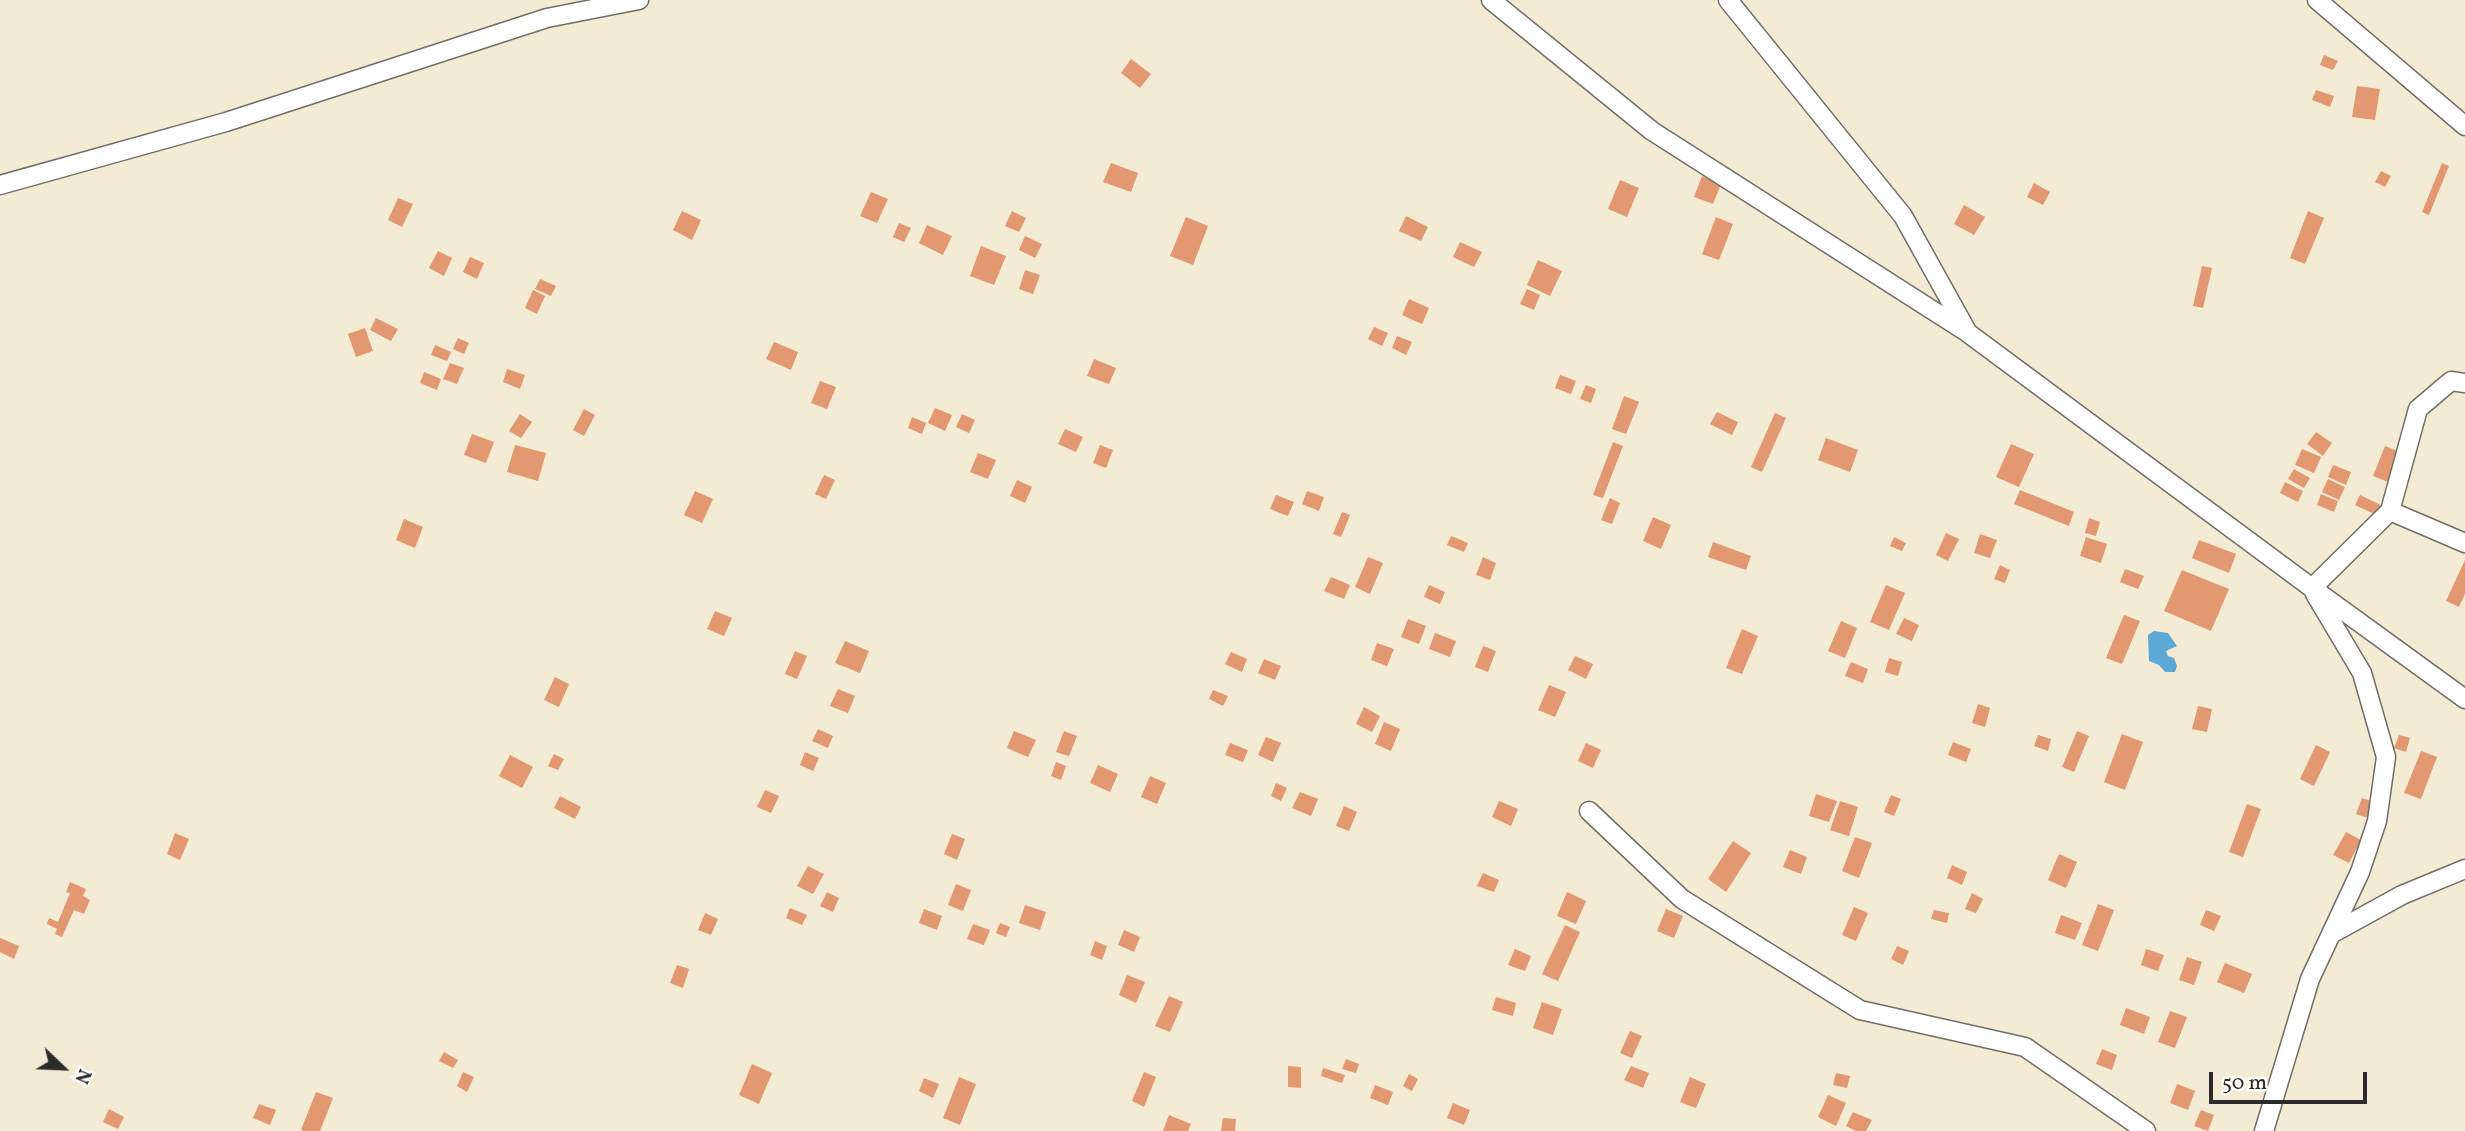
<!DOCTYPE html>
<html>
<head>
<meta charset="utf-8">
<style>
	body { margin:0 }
	#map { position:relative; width:2465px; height:1131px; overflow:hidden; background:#f4ebd5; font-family:Vollkorn,serif }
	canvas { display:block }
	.north { position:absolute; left:28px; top:1033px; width:70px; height:70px; -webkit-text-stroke:5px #fdfcf7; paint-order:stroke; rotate:113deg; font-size:19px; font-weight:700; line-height:28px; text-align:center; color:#2b2b2b }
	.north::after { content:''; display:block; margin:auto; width:24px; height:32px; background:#2b2b2b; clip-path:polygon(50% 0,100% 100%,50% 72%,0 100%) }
	.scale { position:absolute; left:2209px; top:1072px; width:158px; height:32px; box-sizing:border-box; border:4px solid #2b2b2b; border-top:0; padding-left:9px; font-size:21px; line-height:24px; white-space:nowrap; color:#2b2b2b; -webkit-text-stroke:5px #fdfcf7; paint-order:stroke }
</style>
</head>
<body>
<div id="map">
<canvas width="2465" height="1131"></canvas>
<div class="north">N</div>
<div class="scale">50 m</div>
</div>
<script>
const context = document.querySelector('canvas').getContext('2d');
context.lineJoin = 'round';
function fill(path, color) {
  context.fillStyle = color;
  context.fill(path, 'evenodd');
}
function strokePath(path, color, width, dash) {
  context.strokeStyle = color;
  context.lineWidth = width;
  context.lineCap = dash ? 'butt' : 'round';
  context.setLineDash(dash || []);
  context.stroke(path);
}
fill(new Path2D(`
	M2154,631L2168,633L2177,646L2166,651L2168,656L2174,658L2177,666L2175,672H2165L2159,665L2149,661L2148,635Z`), '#5ca9d5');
fill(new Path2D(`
	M2324,55L2338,61L2333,70L2320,65Z
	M1131,59L1151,74L1140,88L1121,73Z
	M2357,86L2380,89L2375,120L2352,117Z
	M2316,90L2334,96L2330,107L2312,100Z
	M1111,163L1138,173L1131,192L1103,182Z
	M2442,163L2449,166L2429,215L2422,212Z
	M2381,171L2391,176L2385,187L2375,182Z
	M1702,176L1721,184L1713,204L1694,197Z
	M1620,180L1639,188L1627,217L1608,209Z
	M2034,183L2050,192L2043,205L2027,197Z
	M871,192L888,199L877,223L860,216Z
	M398,198L413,204L402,227L388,220Z
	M1964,205L1985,217L1974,235L1954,224Z
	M682,211L701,220L692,240L673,230Z
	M1012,211L1026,218L1019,232L1005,226Z
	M2308,211L2324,218L2305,264L2290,258Z
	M1406,216L1428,227L1421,241L1399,231Z
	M1186,217L1208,226L1193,265L1170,256Z
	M1716,217L1733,224L1719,260L1702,254Z
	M899,223L911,228L904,242L893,237Z
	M927,225L952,236L943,255L919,243Z
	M1025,236L1042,244L1035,258L1019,250Z
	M1460,242L1482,252L1474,267L1453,257Z
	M981,246L1006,256L994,285L970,276Z
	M438,251L452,258L444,276L429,268Z
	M470,257L484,263L477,279L463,272Z
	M1538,260L1562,271L1550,296L1527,285Z
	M2202,266L2212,268L2203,308L2193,306Z
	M1025,270L1040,275L1033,294L1019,289Z
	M540,279L556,286L551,296L535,289Z
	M1527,289L1540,295L1534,310L1520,304Z
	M533,290L545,296L537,314L525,308Z
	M1409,299L1429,308L1422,324L1402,315Z
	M376,318L398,329L391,341L370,330Z
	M1374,327L1388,333L1382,346L1368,339Z
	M365,328L373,351L356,357L348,334Z
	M1397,336L1412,342L1406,355L1392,348Z
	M458,338L469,343L464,354L453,349Z
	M774,342L798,352L791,370L766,359Z
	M435,345L451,352L447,361L431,355Z
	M1094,359L1116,368L1109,384L1087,376Z
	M450,363L464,368L457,384L443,379Z
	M507,369L525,375L520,389L503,382Z
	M424,372L441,379L437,390L420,383Z
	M1560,375L1576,381L1571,394L1555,388Z
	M820,381L836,387L827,409L811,403Z
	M1586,385L1596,389L1591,403L1580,399Z
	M1624,396L1639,402L1626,434L1612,429Z
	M935,408L952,415L945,431L928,423Z
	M584,409L595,415L584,436L573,430Z
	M1717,412L1738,422L1732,435L1710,424Z
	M1775,413L1786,418L1762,472L1751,467Z
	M520,414L532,422L521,438L509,431Z
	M962,414L975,420L969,433L956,427Z
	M912,417L926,423L922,434L908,428Z
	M1065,429L1083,437L1076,452L1058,444Z
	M2316,432L2332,443L2323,456L2307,444Z
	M472,434L494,442L486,463L464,455Z
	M1826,438L1858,450L1850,472L1818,460Z
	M1613,442L1623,446L1603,498L1593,495Z
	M2011,444L2034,454L2019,487L1996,477Z
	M515,445L546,453L538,481L507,472Z
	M1100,445L1113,450L1106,468L1093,463Z
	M2385,446L2400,452L2388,482L2373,476Z
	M2302,449L2321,457L2314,473L2295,465Z
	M978,453L996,460L988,479L970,472Z
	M2333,465L2351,472L2346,485L2328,477Z
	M2294,469L2310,478L2304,488L2288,479Z
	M824,475L835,480L826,499L815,494Z
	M2328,479L2345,487L2339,500L2322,492Z
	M1017,480L1032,487L1025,503L1010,496Z
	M2285,482L2303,491L2298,502L2280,493Z
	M2020,490L2074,512L2069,526L2014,504Z
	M695,491L713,499L702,523L684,515Z
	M1307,491L1324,497L1319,511L1302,504Z
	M2321,494L2338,501L2334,512L2317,505Z
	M1276,495L1294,502L1288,516L1270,509Z
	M2360,495L2385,507L2381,517L2355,505Z
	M1610,498L1620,503L1612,524L1601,520Z
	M1342,512L1350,515L1341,537L1333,534Z
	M1653,517L1671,525L1661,549L1643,541Z
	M2089,518L2100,522L2096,536L2085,533Z
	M404,519L423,527L415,548L396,540Z
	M1946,533L1959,539L1948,561L1936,555Z
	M1980,534L1997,540L1990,558L1974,553Z
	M1451,536L1468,543L1464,552L1447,545Z
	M1894,537L1906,543L1902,551L1890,546Z
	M2086,537L2107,544L2101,563L2080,556Z
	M2199,540L2236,554L2229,573L2192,558Z
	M1713,542L1751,556L1746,570L1708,557Z
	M1368,557L1383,563L1370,594L1355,587Z
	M1483,557L1496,563L1490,580L1476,575Z
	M2465,560V594L2459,607L2446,601Z
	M2000,565L2010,570L2005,583L1994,579Z
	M2125,569L2144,576L2138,589L2120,582Z
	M2182,570L2229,589L2211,631L2164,611Z
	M1331,577L1350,585L1344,599L1324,591Z
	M1429,585L1445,592L1440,604L1424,597Z
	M1886,585L1905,593L1889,630L1870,622Z
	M715,611L732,618L724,636L707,629Z
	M2124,615L2140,621L2122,664L2106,658Z
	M1904,618L1919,625L1912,641L1896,634Z
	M1408,619L1426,626L1419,644L1401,637Z
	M1841,621L1857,628L1845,658L1828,651Z
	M1742,629L1758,636L1742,674L1726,668Z
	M1435,633L1456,641L1450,657L1429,649Z
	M845,641L869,651L860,673L835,663Z
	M1377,643L1394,649L1387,666L1371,660Z
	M1483,646L1496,651L1488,672L1475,667Z
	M795,651L807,656L797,679L785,674Z
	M1231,652L1247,659L1242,672L1225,664Z
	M1575,656L1593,664L1586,679L1568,670Z
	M1889,658L1902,662L1898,676L1885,672Z
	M1264,659L1281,666L1275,680L1258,673Z
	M1851,662L1868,669L1863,683L1845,676Z
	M555,677L569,684L559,707L544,700Z
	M1549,685L1566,692L1555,717L1538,710Z
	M838,689L855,696L848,713L830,706Z
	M1213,690L1228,696L1223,706L1209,699Z
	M1978,704L1990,708L1985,727L1972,723Z
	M2198,706L2212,709L2207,732L2192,729Z
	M1364,707L1380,716L1372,732L1356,724Z
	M1384,722L1400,729L1391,751L1375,744Z
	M818,729L833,736L828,748L812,741Z
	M1014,731L1036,740L1028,757L1007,748Z
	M1064,731L1077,736L1069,756L1056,752Z
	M2077,731L2089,736L2074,772L2062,767Z
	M2122,734L2143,742L2125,790L2104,782Z
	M2038,735L2051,739L2048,751L2034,746Z
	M2399,735L2410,738L2406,752L2394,748Z
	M1266,737L1281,743L1273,762L1258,755Z
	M1953,742L1971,749L1966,762L1948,755Z
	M1230,743L1248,750L1243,762L1225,755Z
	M1586,743L1601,750L1593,768L1578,761Z
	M2316,745L2330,752L2314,786L2300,779Z
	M2421,751L2437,757L2421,799L2404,793Z
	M805,752L819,758L813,771L800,765Z
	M554,754L564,759L558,770L548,766Z
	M510,755L533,767L522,788L499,776Z
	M1056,762L1066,766L1061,780L1051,776Z
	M1098,765L1118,774L1110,792L1090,783Z
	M1150,776L1166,783L1157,804L1141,797Z
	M1276,783L1287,788L1281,801L1271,796Z
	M765,790L779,796L771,813L757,807Z
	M1300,792L1318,799L1311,816L1292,808Z
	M1816,794L1837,801L1829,822L1809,816Z
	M1891,795L1901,799L1894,816L1884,812Z
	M560,796L581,807L575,819L554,808Z
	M2362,798L2374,802L2368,818L2356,814Z
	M1499,801L1518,809L1511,826L1492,817Z
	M1840,801L1858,807L1849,836L1830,830Z
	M2247,804L2261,809L2243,857L2229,852Z
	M1344,806L1357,812L1349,831L1336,826Z
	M2346,832L2361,840L2349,863L2333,855Z
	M175,833L189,839L180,860L167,854Z
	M952,834L965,839L957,860L944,854Z
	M1855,837L1872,843L1859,878L1842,871Z
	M1733,841L1751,853L1726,892L1708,879Z
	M1790,850L1807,857L1801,874L1783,867Z
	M2059,854L2077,862L2066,888L2048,880Z
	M1952,865L1967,872L1962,885L1947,878Z
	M808,866L824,874L813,894L797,886Z
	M1483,873L1499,880L1494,892L1477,886Z
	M70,882L86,889L83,896L90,900L84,914L74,910L62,937L55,934L57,929L47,924L49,918L58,922L70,893L66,892Z
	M956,884L971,890L963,911L948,905Z
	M827,892L839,898L833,912L820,906Z
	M1567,892L1586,901L1576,924L1557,916Z
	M1972,893L1983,899L1976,913L1965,909Z
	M2098,904L2114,910L2098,951L2082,945Z
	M1025,905L1046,912L1040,930L1019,923Z
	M1854,907L1868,913L1856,941L1842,935Z
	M790,908L807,915L802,925L786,918Z
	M924,909L942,916L937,930L919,923Z
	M1666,909L1683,916L1674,938L1657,931Z
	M1934,910L1949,913L1947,923L1931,919Z
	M2206,910L2221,916L2214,931L2200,925Z
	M705,913L718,919L711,935L698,930Z
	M2061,915L2082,923L2075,940L2055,933Z
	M1000,923L1010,927L1006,937L996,933Z
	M973,924L990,930L984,945L967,939Z
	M1565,925L1580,932L1558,981L1542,974Z
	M1124,930L1140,937L1134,952L1118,945Z
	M0,938L19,946L14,959L0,952Z
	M1095,941L1107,946L1102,960L1090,955Z
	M1897,946L1909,951L1903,965L1891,959Z
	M1515,949L1531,956L1525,971L1508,965Z
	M2146,949L2164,955L2158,971L2141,965Z
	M2187,957L2202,962L2194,985L2179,980Z
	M2225,963L2252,974L2244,993L2217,982Z
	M677,965L689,969L683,988L670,983Z
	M1127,975L1145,982L1136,1003L1119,995Z
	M1169,996L1183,1002L1170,1032L1155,1026Z
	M1496,997L1516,1003L1513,1016L1492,1010Z
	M1542,1002L1562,1009L1553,1035L1533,1028Z
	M2126,1008L2150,1017L2144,1034L2120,1025Z
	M2170,1011L2187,1017L2175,1048L2158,1042Z
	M1630,1031L1642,1036L1632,1058L1620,1053Z
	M2102,1049L2117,1055L2112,1070L2096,1064Z
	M444,1052L458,1060L453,1068L439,1061Z
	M1346,1059L1359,1064L1356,1073L1342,1069Z
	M752,1064L772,1073L759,1104L739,1095Z
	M1288,1066L1301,1067V1088L1288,1087Z
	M1631,1066L1649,1073L1643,1088L1624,1080Z
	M1323,1068L1345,1075L1342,1083L1321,1076Z
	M463,1072L474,1077L467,1092L457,1086Z
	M1144,1072L1156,1077L1144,1107L1132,1101Z
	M1836,1073L1850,1076L1847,1088L1833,1085Z
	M1409,1074L1418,1079L1412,1091L1403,1086Z
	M959,1077L976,1084L960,1125L943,1118Z
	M1690,1077L1706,1084L1696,1108L1680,1102Z
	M924,1078L939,1084L933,1098L919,1091Z
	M2177,1084L2195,1091L2188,1110L2170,1103Z
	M1375,1085L1393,1092L1388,1105L1370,1098Z
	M316,1092L333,1098L320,1131H304L301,1130Z
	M1828,1095L1846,1103L1836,1126L1818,1117Z
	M1453,1103L1470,1110L1464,1125L1447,1118Z
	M259,1104L276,1110L270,1125L253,1118Z
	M109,1109L124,1117L118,1129L103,1122Z
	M2201,1110L2214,1115L2208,1131L2194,1126Z
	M1853,1112L1872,1120L1866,1131H1856L1846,1126Z
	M1169,1115L1191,1124L1188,1131H1163Z
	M1223,1118L1236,1119L1235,1131H1221Z`), '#e29871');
const street = new Path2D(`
	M1491,0L1652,131L1965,331
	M1728,0L1903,216L1968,333L2312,588L2465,699
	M2317,0L2465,126
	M0,185L226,122L547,18L639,0
	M2390,511L2465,543
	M2312,588L2390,511L2418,409L2451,381L2465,383
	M1589,811L1682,899L1860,1010L2025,1047L2146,1131
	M2331,934L2402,895L2465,869
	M2264,1131L2310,979L2360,872L2377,821L2386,757L2362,673L2315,594`);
strokePath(street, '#716e66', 21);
strokePath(street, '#fff', 18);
</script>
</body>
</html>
